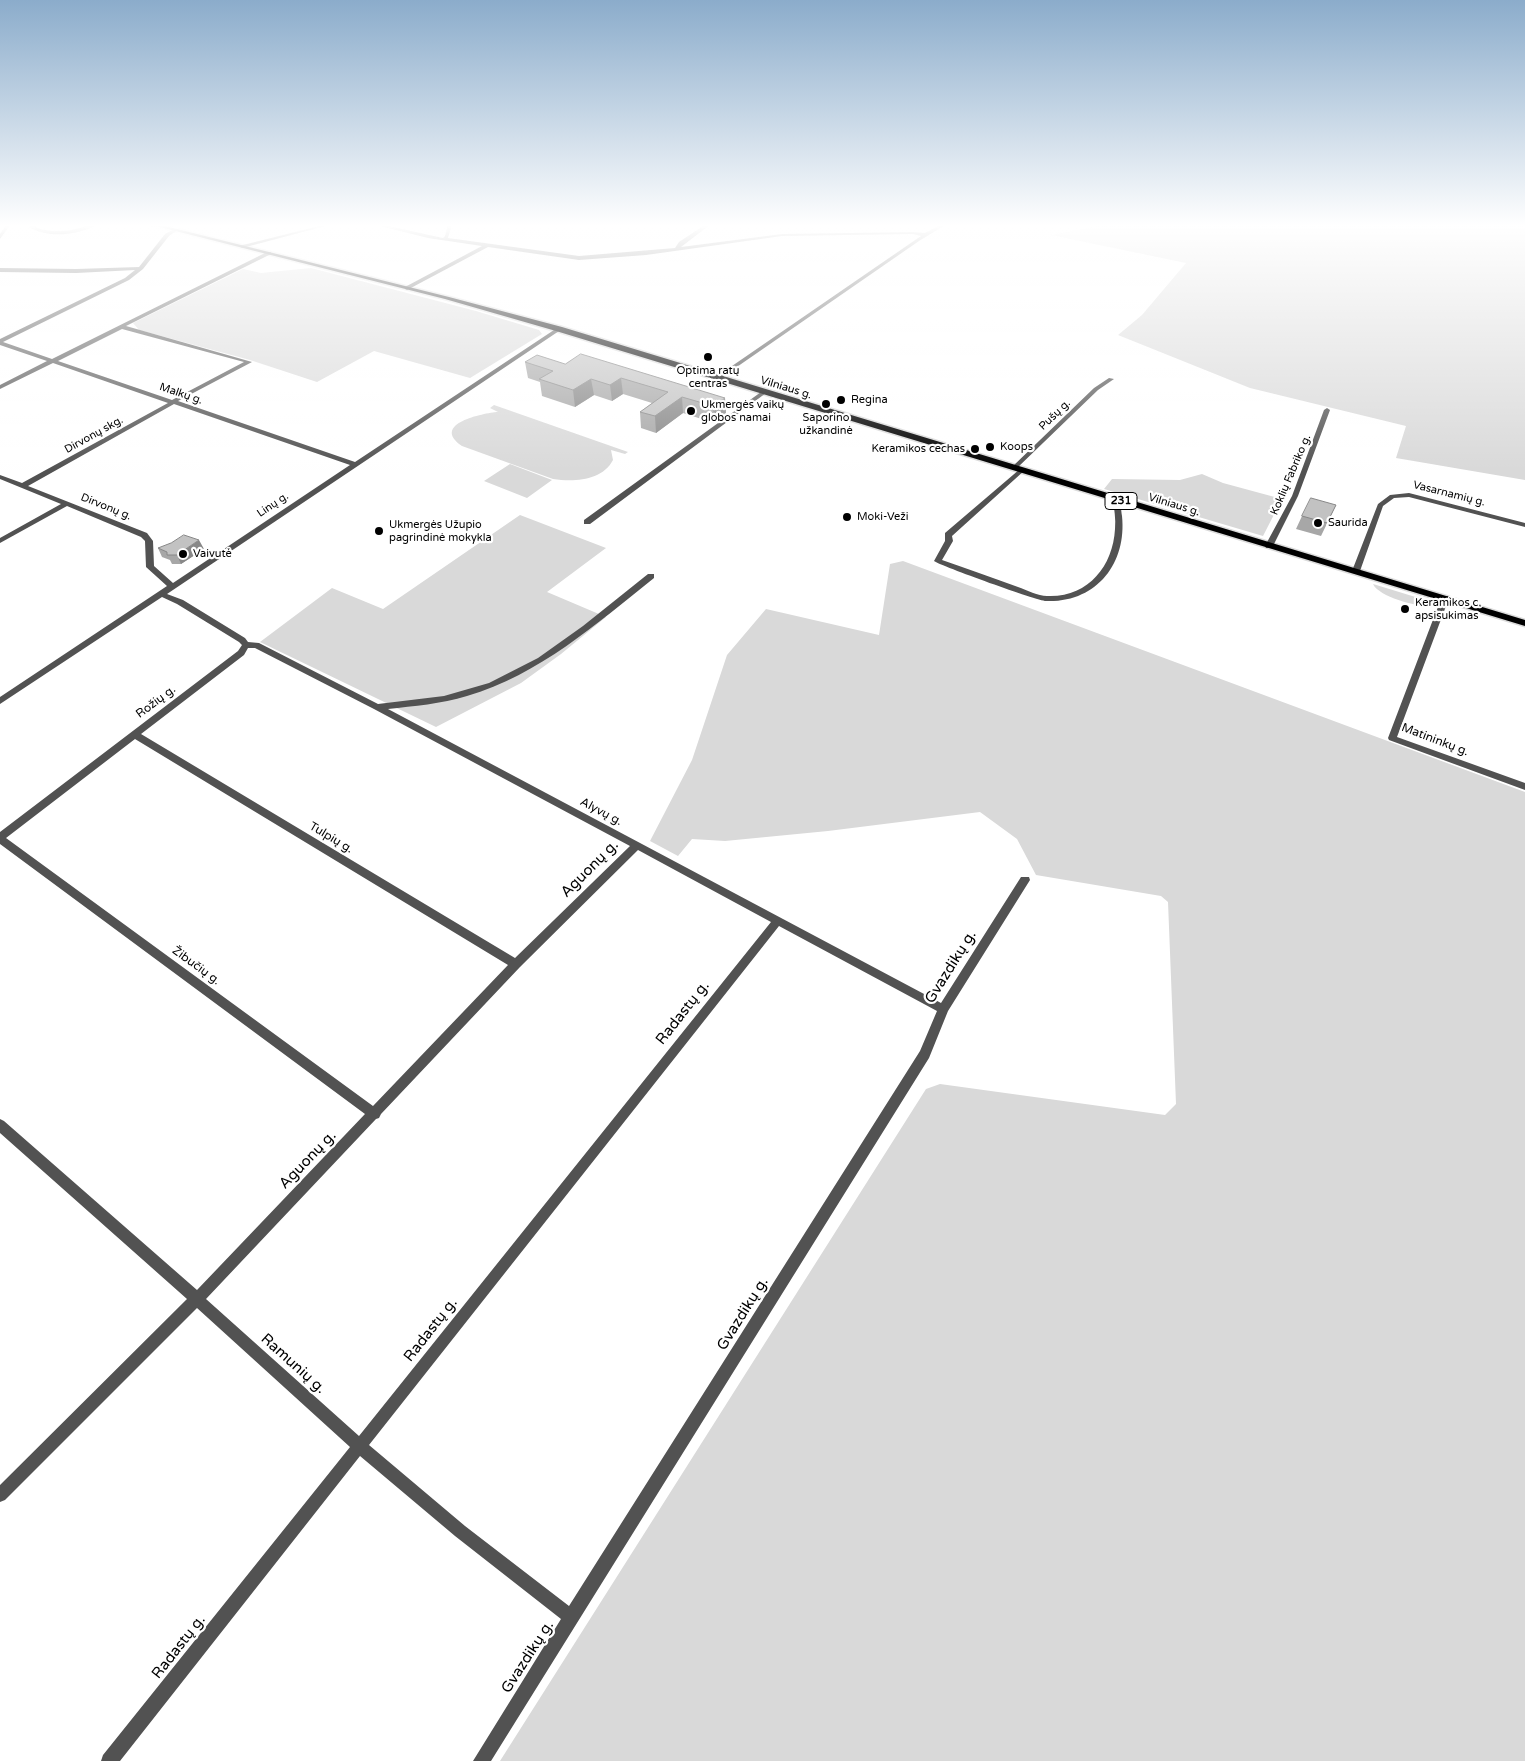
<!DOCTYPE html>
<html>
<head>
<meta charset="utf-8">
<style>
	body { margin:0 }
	canvas { display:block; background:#fff }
</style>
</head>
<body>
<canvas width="1525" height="1761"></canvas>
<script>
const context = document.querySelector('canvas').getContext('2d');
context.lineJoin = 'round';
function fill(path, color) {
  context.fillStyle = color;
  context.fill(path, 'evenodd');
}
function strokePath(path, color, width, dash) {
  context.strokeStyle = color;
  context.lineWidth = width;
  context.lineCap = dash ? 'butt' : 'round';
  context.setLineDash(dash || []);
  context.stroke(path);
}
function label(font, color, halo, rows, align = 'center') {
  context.font = font + ' "Varela Round",sans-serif';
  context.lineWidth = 4.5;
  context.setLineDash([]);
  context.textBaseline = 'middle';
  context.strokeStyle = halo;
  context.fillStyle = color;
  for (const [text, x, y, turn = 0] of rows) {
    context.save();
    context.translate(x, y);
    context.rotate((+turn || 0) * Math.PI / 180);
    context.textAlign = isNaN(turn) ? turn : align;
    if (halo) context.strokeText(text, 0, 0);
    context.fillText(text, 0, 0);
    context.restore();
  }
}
fill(new Path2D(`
	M1108,224H1525V480L1396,458L1406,426L1250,388L1118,335L1142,315L1186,263L1051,235Z
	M311,268L476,311L539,330L542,334L470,378L374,351L317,382L250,360L139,330L133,323L243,269L261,273Z
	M494,405L628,452L625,454L611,450L613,460C602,481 574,482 553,479L462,446C430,424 483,413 498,412L490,408Z
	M510,464L552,480L527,498L484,481Z
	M1202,474L1223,483L1282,499L1263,536L1104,489L1112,479L1180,480Z
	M520,515L606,548L547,592L606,617L561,654L521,683L436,727L260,642L332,588L383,609Z
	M903,561L1525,792V1761H500L926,1089L940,1084L1165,1115L1176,1104L1168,902L1161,896L1036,875L1017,839L980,812L828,831L725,841L692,839L678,856L650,841L692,760L727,655L766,609L879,635L890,564Z
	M1373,584L1435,603L1430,607C1416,606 1379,597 1373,584Z`), '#d9d9d9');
const primary = new Path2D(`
	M148,224H157L449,297L562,327L1525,620V626L556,331L445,299Z`);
strokePath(primary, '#dbdbdb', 3);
fill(new Path2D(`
	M7,224H11L0,239V234Z
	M35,224H41L35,227C50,233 65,232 80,228C87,226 93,223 99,224C80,235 48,239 29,227Z
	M327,224H333L242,248L239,246Z
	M372,224H379L443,238L445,236L448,224H452L448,238L579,256L675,248L679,242L706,224H711L681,247L782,234L913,232L925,233L942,224H947L919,241L718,380L716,379V377L921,236L913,234L782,236L646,255L579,260L488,247L407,290L405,289V287L482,246L428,238Z
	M174,229L178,230L169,236L143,269L129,280L3,342L52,359L267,252H271V254L126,326L252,362L178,401L355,462L557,328L562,329L167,594L183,600L245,638L248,642L259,643L378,704L444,696L489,683L538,658L583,626L648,574H654V578C596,624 539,675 467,696C441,704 414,706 388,709L941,1003L1021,877H1029L1030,880L948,1011L929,1058L491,1761H473L561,1619L455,1536L360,1456L120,1761H101L103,1755L350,1447L197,1308L5,1500L0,1502V1485L187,1299L0,1133V1119L4,1121L197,1290L365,1114L0,844V832L238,651L242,645L239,642L177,604L162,597L0,704V697L167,586L146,567L145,541L141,537L67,506L0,543V538L61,504L0,479V475L22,483L168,403L53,363L0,389V385L47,361L0,345V339L125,278L135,270L76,273L0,272V268L76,269L139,267L165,234ZM122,329L244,362L172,400L58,361ZM174,404L350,465L173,583L154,566L153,541L147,533L28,486ZM248,648H255L374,709L630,846L515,958L141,734L244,655ZM135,739L508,965L373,1106L6,838ZM638,850L771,922L359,1436L206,1299L376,1119L379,1118L381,1114L520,967ZM779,926L937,1011L920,1051L569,1606L465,1526L369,1445Z
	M1109,378L1114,379L1098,390L1016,469H1012V467L1094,388Z
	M761,392L766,393L590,524H584V520Z
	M1327,408L1330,410L1298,496L1272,548H1266L1265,546L1292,496L1324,410Z
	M1020,469L1025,470L952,536L953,541L942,560C968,569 993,578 1018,587C1027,590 1038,596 1047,596C1087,598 1113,567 1115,529C1116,519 1114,509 1113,499L1118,498C1121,503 1121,510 1122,516C1127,564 1096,603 1046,601C1038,601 941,566 934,561L945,541V533Z
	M1409,493L1525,523V527L1409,497L1394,498L1383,506L1360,571L1356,573H1353L1352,571L1378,504L1390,495Z
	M1442,596H1448L1449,598L1397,737L1525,783V790L1389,740L1388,738Z`), '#525252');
fill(primary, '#000');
fill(new Path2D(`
	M525,362L565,364L725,398L726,414L714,423L683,413L656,433L641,428L640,412L652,403L623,394L612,401L594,395L575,407L542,396L540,382L528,378Z
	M1336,505L1321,536L1296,529L1302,516Z
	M158,548L204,549L181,564H172L170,560L162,557Z`), '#a7a7a7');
fill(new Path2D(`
	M621,378L623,394L612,401L610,385Z
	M591,379L594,395L575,407L573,390Z
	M682,397L683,413L656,433L655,416Z
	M725,398L726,414L714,423L713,406Z
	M199,540L204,549L181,564L177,555Z`), '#888');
const building = new Path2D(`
	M581,354L725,398L713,406L682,397L655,416L640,412L668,392L621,378L610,385L591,379L573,390L539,379L553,371L525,362L537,355L565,364Z
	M1311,498L1336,505L1327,523L1302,516Z
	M184,535L199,540L177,555H167V552L158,548L171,543Z`);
fill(building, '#c2c2c2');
strokePath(building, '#888', 1);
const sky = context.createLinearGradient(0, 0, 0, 470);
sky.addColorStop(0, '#8baccb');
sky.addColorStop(0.48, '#fff');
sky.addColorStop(1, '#ffffff00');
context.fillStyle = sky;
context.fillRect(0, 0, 1525, 470);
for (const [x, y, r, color] of [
	[708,357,5,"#000"],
	[841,400,5,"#000"],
	[826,404,5,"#000"],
	[691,411,5,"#000"],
	[990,447,5,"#000"],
	[975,449,5,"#000"],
	[847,517,5,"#000"],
	[1318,523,5,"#000"],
	[379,531,5,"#000"],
	[183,554,5,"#000"],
	[1405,609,5,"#000"]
]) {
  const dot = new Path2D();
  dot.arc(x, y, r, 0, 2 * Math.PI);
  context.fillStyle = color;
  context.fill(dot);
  strokePath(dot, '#fff', 2);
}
label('11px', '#000', '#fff', [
	["Optima ratų",708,371,"center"],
	["centras",708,384,"center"],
	["Regina",851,400],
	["Ukmergės vaikų",701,405],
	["globos namai",701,418],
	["Saporino",826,418,"center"],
	["užkandinė",826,431,"center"],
	["Koops",1000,447],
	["Keramikos cechas",965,449,"right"],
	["Moki-Veži",857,517],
	["Saurida",1328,523],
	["Ukmergės Užupio",389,525],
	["pagrindinė mokykla",389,538],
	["Vaivutė",193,554],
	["Keramikos c.",1415,603],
	["apsisukimas",1415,616]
], 'left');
label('11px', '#000', '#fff', [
	["Vilniaus g.",786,388,17],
	["Malkų g.",181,394,19],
	["Pušų g.",1055,415,-44],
	["Dirvonų skg.",94,435,-29],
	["Koklių Fabriko g.",1291,475,-67],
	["Vasarnamių g.",1449,494,14],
	["Linų g.",273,505,-34],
	["Vilniaus g.",1174,505,17],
	["Dirvonų g.",106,507,22]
]);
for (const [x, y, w] of [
	[1121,501,32]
]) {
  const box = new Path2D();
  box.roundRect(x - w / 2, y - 8.5, w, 17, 4);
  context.fillStyle = '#fff';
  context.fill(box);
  strokePath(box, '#000', 1);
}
label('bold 11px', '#000', null, [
	["231",1121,501]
]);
label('12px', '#000', '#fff', [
	["Rožių g.",156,702,-37],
	["Matininkų g.",1435,740,21],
	["Alyvų g.",601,812,28],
	["Tulpių g.",331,838,31],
	["Žibučių g.",196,966,36]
]);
label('15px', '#000', '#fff', [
	["Aguonų g.",590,869,-45],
	["Gvazdikų g.",951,967,-58],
	["Radastų g.",683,1013,-52],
	["Aguonų g.",308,1160,-46],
	["Gvazdikų g.",743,1314,-58],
	["Radastų g.",431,1330,-52],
	["Ramunių g.",293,1364,42],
	["Radastų g.",179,1647,-52],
	["Gvazdikų g.",528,1657,-57]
]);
</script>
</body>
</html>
